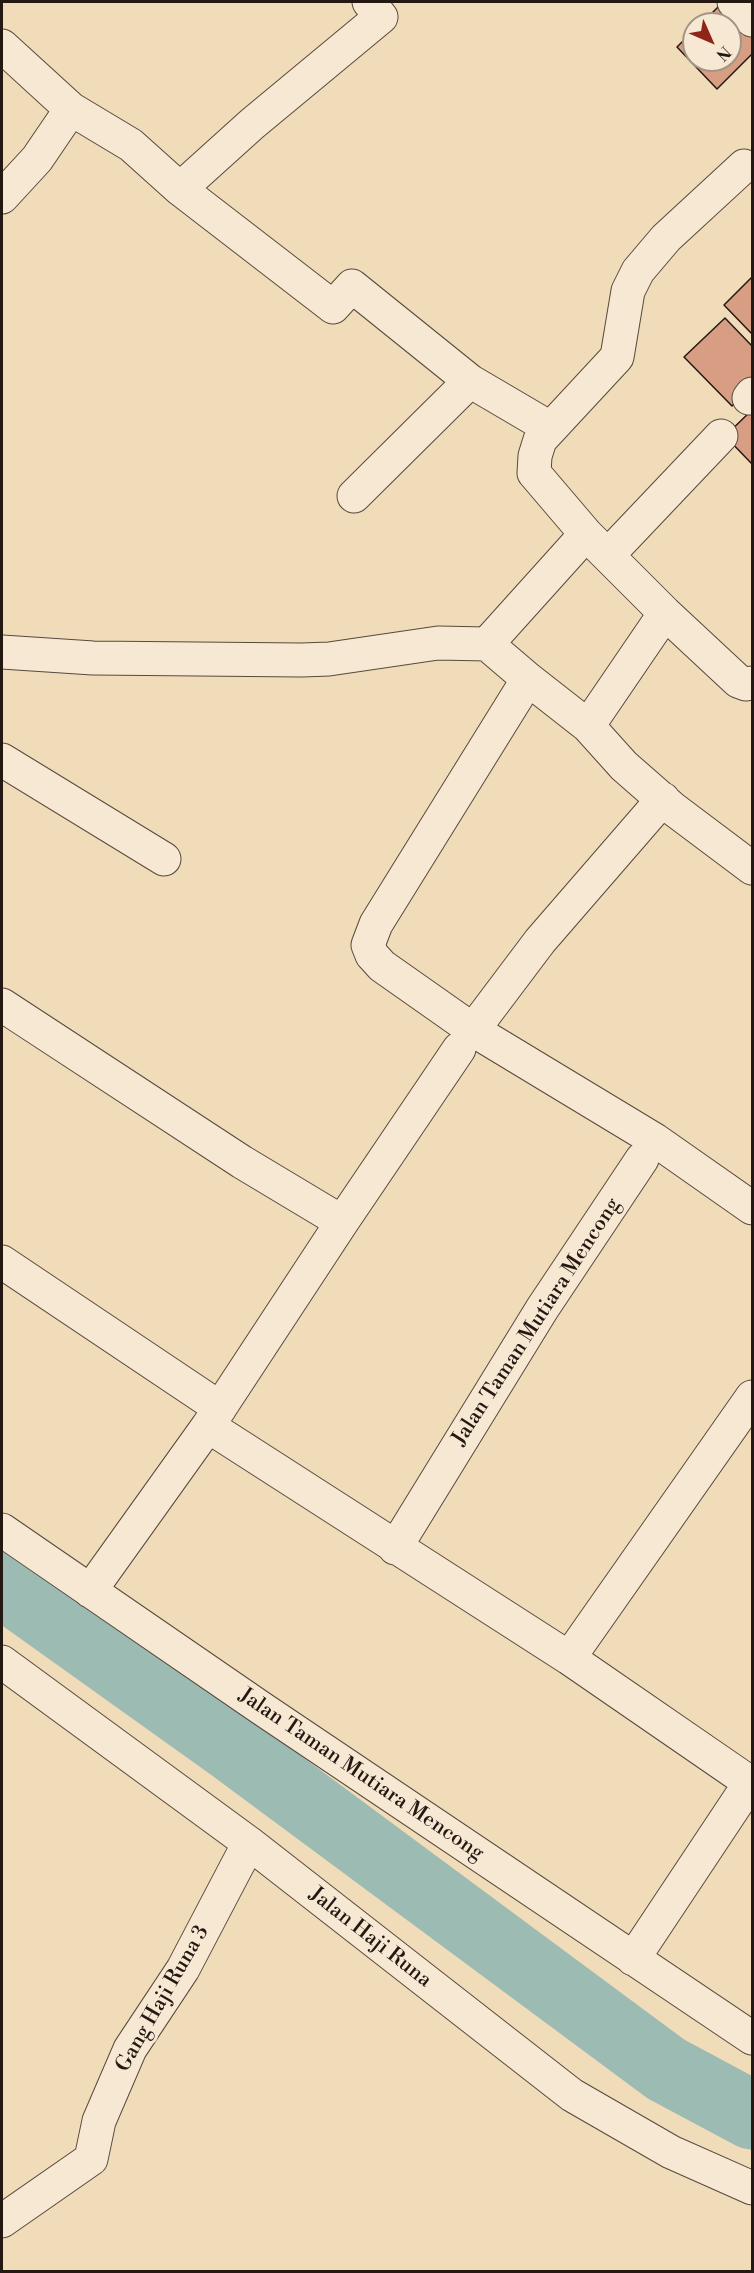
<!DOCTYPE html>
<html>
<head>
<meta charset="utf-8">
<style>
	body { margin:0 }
	#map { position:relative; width:754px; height:2273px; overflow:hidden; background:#f1dcba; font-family:"Libre Bodoni",serif }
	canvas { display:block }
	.frame { position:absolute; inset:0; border:3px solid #241813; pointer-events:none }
	.north { position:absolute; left:682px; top:12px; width:60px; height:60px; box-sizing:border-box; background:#f6e8d2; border:2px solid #a29586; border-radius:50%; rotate:135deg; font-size:16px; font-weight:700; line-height:24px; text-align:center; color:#241813 }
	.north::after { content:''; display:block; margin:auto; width:21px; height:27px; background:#8f2418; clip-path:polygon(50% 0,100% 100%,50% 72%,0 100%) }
</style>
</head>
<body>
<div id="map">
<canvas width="754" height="2273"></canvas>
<div class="frame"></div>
<div class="north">N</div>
</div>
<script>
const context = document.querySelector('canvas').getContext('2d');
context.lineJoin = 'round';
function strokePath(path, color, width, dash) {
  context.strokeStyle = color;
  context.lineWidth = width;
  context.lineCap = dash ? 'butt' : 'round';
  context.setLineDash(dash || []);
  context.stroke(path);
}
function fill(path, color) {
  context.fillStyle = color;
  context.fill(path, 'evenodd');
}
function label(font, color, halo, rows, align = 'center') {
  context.font = font + ' "Libre Bodoni",serif';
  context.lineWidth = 6;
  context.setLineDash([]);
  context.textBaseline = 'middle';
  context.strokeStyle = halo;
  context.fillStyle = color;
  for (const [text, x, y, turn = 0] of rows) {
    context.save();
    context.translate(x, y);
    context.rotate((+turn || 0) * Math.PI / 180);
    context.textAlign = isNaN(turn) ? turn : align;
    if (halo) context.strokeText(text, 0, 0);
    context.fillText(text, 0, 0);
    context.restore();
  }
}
strokePath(new Path2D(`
	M2,1583L230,1746L666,2069L752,2115`), '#9bbbb3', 69);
const building = new Path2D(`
	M723,2L752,28V54L717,89L677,47L694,30V60H730V24H701Z
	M751,278L752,280V334L724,305Z
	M725,318L752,346V386L732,406L684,357Z
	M752,410V464L725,436Z`);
fill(building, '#d89e84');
strokePath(building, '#241813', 1.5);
const minor = new Path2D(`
	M734,2L752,20
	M2,46L71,109L131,145L180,189L333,307L352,286L470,381L550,428
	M744,166L666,238L638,271L628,291L617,357L540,440L535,456L534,473L586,534L665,613L738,681L746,684L752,683
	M180,189L252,124L381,17L369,2
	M2,197L37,159L71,109
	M749,398L752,394
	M354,496L470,381
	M608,555L721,436
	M487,644L586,534
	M2,652L93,658L302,660L329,659L438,643L487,644L528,679L588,726L624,766L672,808L752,868
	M528,679L376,924L368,945L372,955L382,966L473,1030L655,1140L752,1208
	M588,726L665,613
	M2,760L164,859
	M2,1005L242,1162L342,1222
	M473,1030L540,941L663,799
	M2,1262L220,1408
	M208,1426L569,1658L752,1784
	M2,1530L261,1708L752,2038
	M395,1548L542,1309L642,1159
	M90,1591L208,1426L342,1222L459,1049
	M569,1658L752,1397
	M2,1662L249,1843L572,2095L671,2152L752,2188
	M633,1959L752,1780
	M2,2221L91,2159L99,2121L130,2049L183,1969L249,1843`);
strokePath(minor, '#57493d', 35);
strokePath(minor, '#f6e8d2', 33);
label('21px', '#241813', '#f6e8d2', [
	["Jalan Taman Mutiara Mencong",537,1322,-57],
	["Jalan Taman Mutiara Mencong",361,1775,34],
	["Jalan Haji Runa",370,1938,38],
	["Gang Haji Runa 3",163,1999,-60]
]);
</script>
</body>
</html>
